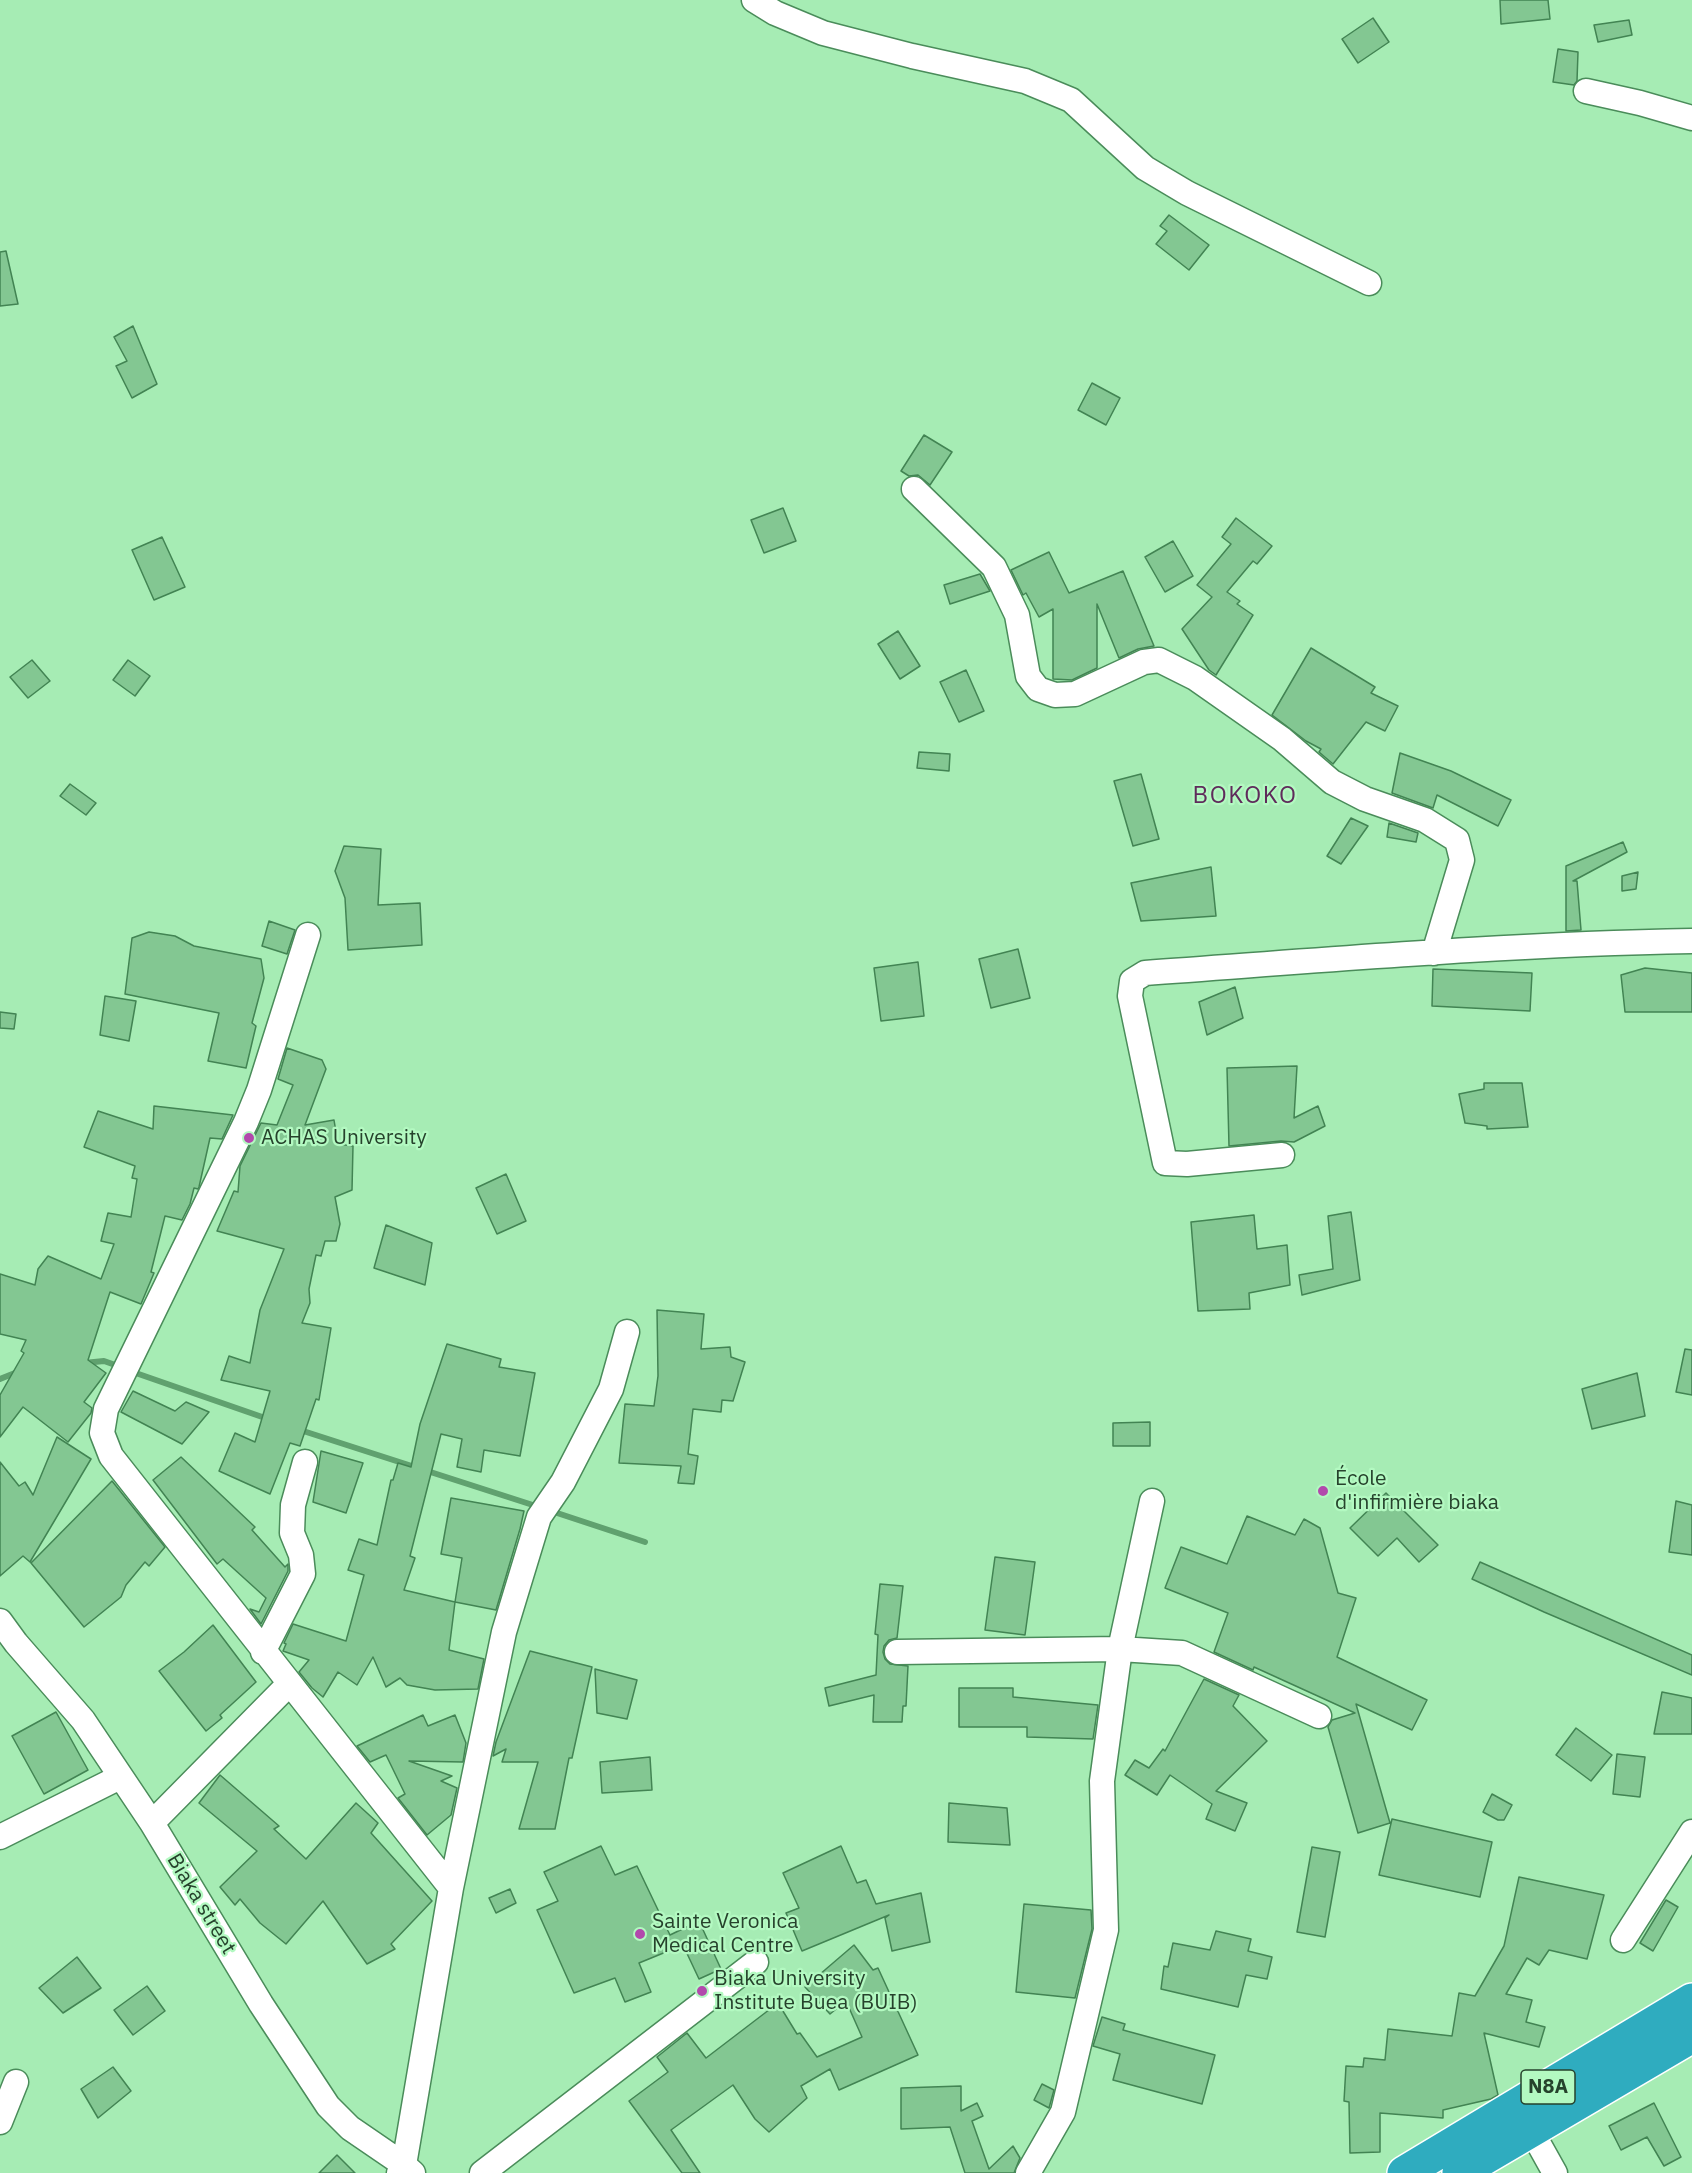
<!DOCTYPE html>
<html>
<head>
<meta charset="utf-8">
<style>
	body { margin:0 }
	canvas { display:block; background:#a6ecb4 }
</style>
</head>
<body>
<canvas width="1692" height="2173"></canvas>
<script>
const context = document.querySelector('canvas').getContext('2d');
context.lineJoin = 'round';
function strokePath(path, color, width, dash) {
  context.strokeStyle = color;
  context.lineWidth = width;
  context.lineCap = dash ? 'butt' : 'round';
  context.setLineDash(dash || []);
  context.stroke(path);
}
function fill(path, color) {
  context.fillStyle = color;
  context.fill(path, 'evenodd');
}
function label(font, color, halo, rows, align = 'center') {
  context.font = font + ' "IBM Plex Sans",sans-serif';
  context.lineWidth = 4.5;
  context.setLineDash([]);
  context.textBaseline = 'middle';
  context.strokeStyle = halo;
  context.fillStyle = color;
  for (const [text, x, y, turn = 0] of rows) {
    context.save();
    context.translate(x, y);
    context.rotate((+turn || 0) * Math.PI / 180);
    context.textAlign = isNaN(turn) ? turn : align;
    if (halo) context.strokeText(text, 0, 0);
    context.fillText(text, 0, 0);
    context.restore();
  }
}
strokePath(new Path2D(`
	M84,1363L104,1361L121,1367
	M130,1371L268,1419
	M0,1379L20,1371
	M297,1429L539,1507
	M548,1510L645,1542`), '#60a16f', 6);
const building = new Path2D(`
	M1500,0H1548L1550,19L1501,24Z
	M1373,18L1389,42L1358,63L1342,39Z
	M1629,20L1632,35L1598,42L1594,25Z
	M1558,49L1578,52L1577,81L1574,85L1553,82Z
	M1169,215L1209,245L1189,270L1156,244L1167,231L1160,226Z
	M6,251L18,304L0,306V252Z
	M133,326L157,384L132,398L116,366L127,361L114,337Z
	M1092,383L1120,398L1106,425L1078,410Z
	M924,435L952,452L930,485L918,475L909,476L901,471Z
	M783,508L796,541L764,553L751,520Z
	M1236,518L1272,546L1257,564L1253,561L1227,592L1240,601L1237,604L1253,615L1216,675L1209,670L1182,629L1212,597L1197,585L1231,544L1222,537Z
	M162,537L185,587L154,600L132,550Z
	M1173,541L1193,576L1165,592L1145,557Z
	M1049,552L1069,593L1123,571L1154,646L1138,649L1119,658L1097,604V668L1072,680L1053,679V609L1039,617L1026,593L1023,595L1011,570Z
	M980,574L990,591L950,604L944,585Z
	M898,631L920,666L900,679L878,644Z
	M1311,648L1375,687L1371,693L1398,706L1385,731L1366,722L1333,764L1319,752L1321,749L1306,741L1272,715Z
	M32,660L50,681L28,698L10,677Z
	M128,660L150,676L135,696L113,680Z
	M966,670L984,711L959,722L940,682Z
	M919,752L950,754L949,771L917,768Z
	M1400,753L1451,771L1511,800L1498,826L1437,795L1433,808L1392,793Z
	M1141,774L1159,839L1133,846L1114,781Z
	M70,784L96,803L86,815L60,796Z
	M1351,818L1368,826L1341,864L1327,856Z
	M1389,823L1418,833L1416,842L1387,837Z
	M1623,842L1627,852L1573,881H1577L1581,930L1566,931V866Z
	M344,846L381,849L378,905L420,903L422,945L348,950L345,898L335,871Z
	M1211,867L1216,916L1141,921L1131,883Z
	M1638,872L1636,889L1622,891V876Z
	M269,921L295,930L287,954L262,946Z
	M149,932L175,936L194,946L261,959L264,978L252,1023L256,1026L246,1068L208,1061L219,1013L125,994L132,938Z
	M1018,949L1030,998L991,1008L979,959Z
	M918,962L924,1016L881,1021L874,968Z
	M1645,968L1692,973V1012H1625L1621,975Z
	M1433,969L1532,973L1530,1011L1432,1006Z
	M1235,987L1243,1018L1207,1035L1199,1002Z
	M105,996L136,1001L129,1041L100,1035Z
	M0,1012L16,1014L14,1029L0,1028Z
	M287,1048L322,1060L326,1069L305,1125L334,1120L338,1144L353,1146L352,1190L335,1197L340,1224L336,1241H325L321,1256L316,1255L309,1289L310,1303L302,1323L331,1328L319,1400L316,1399L300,1446L290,1443L270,1494L219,1471L235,1433L255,1442L270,1391L221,1380L229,1356L250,1363L260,1310L284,1249L217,1231L234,1191L238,1192L240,1166L261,1123L277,1125L293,1085L278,1079Z
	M1297,1066L1294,1118L1318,1106L1325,1126L1294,1142L1281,1141L1229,1146L1227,1068Z
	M1484,1083H1522L1528,1127L1487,1129V1126L1465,1123L1459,1094L1484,1089Z
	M154,1106L233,1115L222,1139L210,1138L199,1187L198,1189L194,1188L190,1204L182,1220L165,1216L151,1272L154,1273L141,1304L110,1292L88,1360L106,1373L84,1402L92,1408L91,1413L68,1442L23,1407L0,1437V1395L24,1353L21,1351L26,1340L0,1334V1274L35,1285L38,1269L48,1256L101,1279L114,1244L101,1241L108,1213L131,1217L137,1179L132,1178L135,1166L84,1147L98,1111L153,1129Z
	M506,1174L526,1221L497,1234L476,1188Z
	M1351,1212L1360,1280L1302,1295L1299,1275L1333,1269L1328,1216Z
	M1254,1215L1257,1249L1287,1245L1290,1285L1249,1293L1250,1309L1198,1311L1191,1222Z
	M386,1225L432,1243L425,1285L374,1268Z
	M657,1310L704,1314L701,1349L730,1347L731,1357L745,1362L733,1401L722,1400L721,1412L693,1409L688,1454L698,1456L694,1484L678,1483L681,1466L619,1463L625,1404L654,1406L658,1376Z
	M447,1344L501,1359L499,1367L535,1373L520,1456L484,1450L481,1472L457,1467L462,1439L441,1434L410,1556L415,1558L404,1590L455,1602L449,1650L484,1659L478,1689L435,1690L407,1685L400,1678L386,1687L373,1657L357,1685L338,1672L323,1697L312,1688L299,1672L309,1660L283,1651L286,1644L284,1643L293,1624L346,1641L364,1575L348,1570L359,1539L377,1545L391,1480H393L398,1463L411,1467L420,1424Z
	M1685,1349L1692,1350V1395L1676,1392Z
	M1637,1373L1645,1416L1592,1429L1582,1389Z
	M133,1391L175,1411L186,1402L209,1412L182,1444L121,1412Z
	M1150,1422V1446H1113V1423Z
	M57,1437L91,1459L30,1562L23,1556L0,1576V1462L19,1486L25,1482L33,1495Z
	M321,1451L363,1463L346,1513L313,1502Z
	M181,1457L255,1527L252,1530L285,1567L288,1564V1571L261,1624L250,1609L259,1612L266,1598L223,1559L217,1564L153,1480Z
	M112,1481L165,1547L149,1566L145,1562L126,1585L121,1597L84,1627L31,1563Z
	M1386,1493L1438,1545L1419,1562L1397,1538L1378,1556L1350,1528Z
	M451,1498L524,1511L520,1529L496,1610L455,1602L462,1558L441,1554Z
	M1676,1501L1692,1505V1555L1669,1552Z
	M1247,1516L1295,1535L1304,1519L1320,1528L1338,1593L1356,1598L1337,1657L1427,1700L1412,1730L1356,1704L1390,1823L1358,1833L1328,1727L1332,1720L1355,1713L1254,1667L1253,1670L1214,1652L1228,1613L1165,1588L1181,1547L1227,1564Z
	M995,1557L1035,1562L1025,1635L985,1630Z
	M1480,1562L1692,1655V1675L1544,1612L1472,1579Z
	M880,1584L903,1586L897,1638L889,1640L884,1646L883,1652L885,1659L890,1664L908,1666L906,1706H903L902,1722H873L874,1695L829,1706L825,1688L876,1675L878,1635L875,1634Z
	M213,1625L256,1682L220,1715L222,1718L206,1731L159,1671L184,1652Z
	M530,1651L592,1667L572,1758H569L555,1829H519L538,1762H502L506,1749L493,1756L496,1742Z
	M595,1669L637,1680L627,1719L597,1713Z
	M1204,1679L1239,1695L1233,1706L1267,1741L1216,1791L1247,1803L1235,1831L1206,1819L1212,1804L1170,1775L1157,1795L1125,1775L1135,1760L1149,1768L1163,1749L1165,1751Z
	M959,1688H1013V1697L1098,1705L1093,1739L1027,1737V1727H959Z
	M1662,1692L1692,1698V1734H1654Z
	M56,1712L88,1770L44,1794L12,1736Z
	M423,1715L428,1726L455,1715L466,1743L463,1762L409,1761L452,1776L441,1781L457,1788L451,1815L427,1835L398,1798L405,1794L386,1755L370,1762L357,1746Z
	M1576,1728L1612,1755L1591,1781L1556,1755Z
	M1617,1754L1645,1757L1640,1797L1613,1794Z
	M650,1757L652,1790L602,1793L600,1762Z
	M220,1775L279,1826L274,1829L306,1859L356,1803L378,1823L371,1833L432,1901L391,1944L395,1949L367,1964L323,1901L286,1944L260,1923L240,1899L235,1905L220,1887L257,1851L199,1803Z
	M1492,1794L1512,1805L1504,1820H1498L1483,1812Z
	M949,1803L1007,1808L1010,1845L948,1842Z
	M1392,1819L1492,1842L1480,1897L1379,1875Z
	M601,1846L615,1875L637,1866L670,1935L699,1921L721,1969L699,1979L683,1945L639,1963L651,1992L625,2002L615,1978L574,1993L537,1910L558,1901L544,1872Z
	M841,1846L857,1883L866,1880L876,1904L921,1893L930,1942L892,1951L885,1918L889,1915L802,1951L786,1913L799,1908L783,1873Z
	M1312,1847L1340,1852L1325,1937L1297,1932Z
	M1519,1877L1604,1895L1587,1959L1549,1950L1539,1965L1527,1958L1506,1994L1532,2000L1526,2022L1545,2027L1539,2047L1484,2033L1498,2095L1491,2099L1443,2110V2118L1380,2113V2152L1350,2153L1349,2102L1344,2101L1346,2066L1363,2067L1364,2058L1385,2060L1388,2029L1452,2036L1459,1993L1475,1996L1504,1946Z
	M510,1889L516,1903L496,1913L489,1898Z
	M1666,1900L1678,1907L1653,1951L1640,1943Z
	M1024,1904L1091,1910L1092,1929L1075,1998L1016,1992Z
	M1216,1931L1251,1939L1248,1951L1272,1957L1267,1979L1246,1975L1238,2007L1161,1989L1164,1966L1168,1967L1173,1943L1210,1950Z
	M854,1945L873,1970L878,1968L918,2055L839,2090L830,2069L801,2086L807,2098L769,2132L755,2119L733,2085L671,2130L700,2173H682L629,2101L668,2072L657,2057L687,2033L706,2058L778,2003L797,2034L800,2033L817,2057L862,2037L846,2001L830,2014L805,1987Z
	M77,1957L101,1988L63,2013L39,1988Z
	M147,1986L165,2011L133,2035L114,2010Z
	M1102,2017L1125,2024L1123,2030L1215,2055L1202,2104L1113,2080L1120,2054L1093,2046Z
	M113,2067L131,2091L98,2118L81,2089Z
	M1042,2084L1054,2090L1049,2108L1034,2100Z
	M961,2086V2111L977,2103L983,2116L972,2121L989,2169L1013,2146L1020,2158L1014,2173H965L950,2127L901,2129V2088Z
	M1654,2103L1681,2157L1664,2166L1647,2137L1621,2150L1609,2126Z
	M337,2155L355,2173H319Z`);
fill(building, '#83c792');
strokePath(building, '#428453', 1.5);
const minor = new Path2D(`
	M754,0L775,13L823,33L912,56L1025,81L1071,100L1145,168L1187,193L1369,283
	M1586,91L1640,103L1692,118
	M914,489L994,567L1017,615L1028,676L1038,689L1055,695L1075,694L1144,662L1159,660L1195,678L1282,739L1332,782L1365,799L1425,820L1457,840L1462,860L1434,953
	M308,935L259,1090L246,1122L106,1409L102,1433L111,1456L451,1888
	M1282,1155L1187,1164L1165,1163L1130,996L1132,981L1145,973C1327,960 1509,944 1692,941
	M0,1621L16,1643L83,1720L152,1823L261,2004L328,2106L350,2128L404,2165L413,2173
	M263,1652L303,1574L301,1555L292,1533L293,1505L305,1462
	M897,1652L1120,1649L1182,1653L1319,1716
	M152,1823L289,1684
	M0,1837L120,1777
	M1623,1940L1692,1832
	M0,2122L16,2082
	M1531,2130L1555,2173
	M399,2173L404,2165L451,1888L504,1632L539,1517L563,1482L611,1389L627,1332
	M482,2173L756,1962
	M1028,2173L1063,2112L1106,1930L1102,1781L1120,1649L1152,1501`);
const highway = new Path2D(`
	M1404,2173L1692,2000
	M1459,2173L1692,2036`);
strokePath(minor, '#4a8c5a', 27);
strokePath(highway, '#fff', 36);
strokePath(minor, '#fff', 24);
strokePath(highway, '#2facbf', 33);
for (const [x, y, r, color] of [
	[249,1138,6,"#b249ac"],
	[1323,1491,6,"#b249ac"],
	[640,1934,6,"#b249ac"],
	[702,1991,6,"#b249ac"]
]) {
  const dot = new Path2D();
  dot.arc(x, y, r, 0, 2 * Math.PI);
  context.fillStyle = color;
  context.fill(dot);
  strokePath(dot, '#b3f9c1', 2);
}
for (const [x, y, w] of [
	[1548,2087,54]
]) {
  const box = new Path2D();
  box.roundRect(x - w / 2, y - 17, w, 34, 4.5);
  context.fillStyle = '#b3f9c1';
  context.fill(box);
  strokePath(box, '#26422c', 1.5);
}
label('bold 20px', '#26422c', null, [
	["N8A",1548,2087]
]);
label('21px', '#26422c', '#b3f9c1', [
	["ACHAS University",261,1138],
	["École",1335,1479],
	["d'infirmière biaka",1335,1503],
	["Sainte Veronica",652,1922],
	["Medical Centre",652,1946],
	["Biaka University",714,1979],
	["Institute Buea (BUIB)",714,2003]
], 'left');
label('21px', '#26422c', '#b3f9c1', [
	["Biaka street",201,1904,59]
]);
context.letterSpacing = '1.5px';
label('24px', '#5f2b5b', '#b3f9c1', [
	["BOKOKO",1245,796]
]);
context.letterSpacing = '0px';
</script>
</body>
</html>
